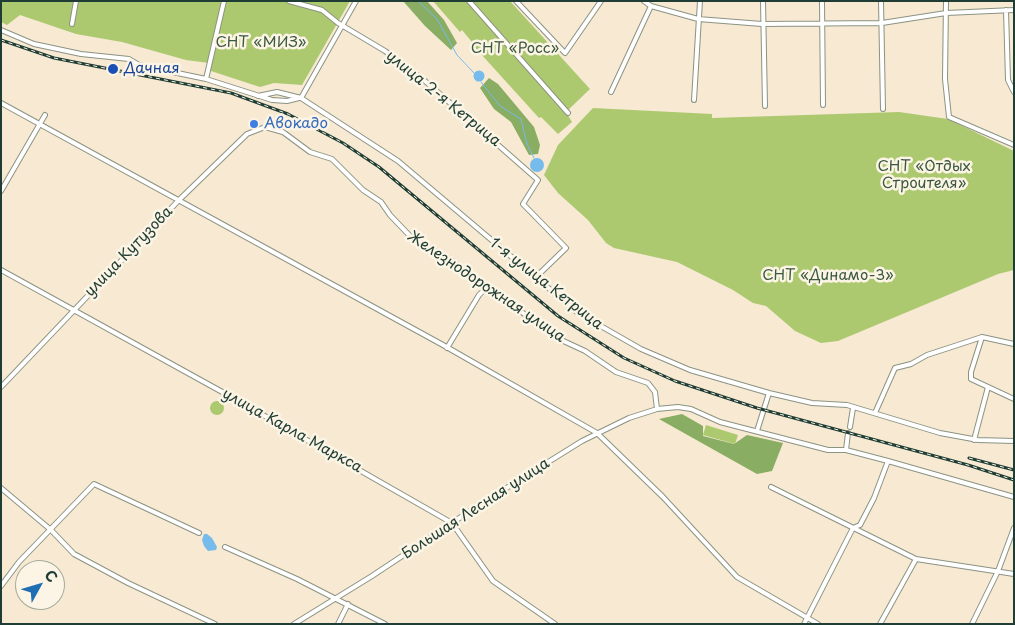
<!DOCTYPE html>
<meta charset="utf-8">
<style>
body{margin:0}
#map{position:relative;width:1015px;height:625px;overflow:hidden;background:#f7e9d2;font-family:"Playpen Sans",sans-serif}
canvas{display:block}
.frame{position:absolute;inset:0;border:2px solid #1f3d34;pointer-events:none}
.north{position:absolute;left:15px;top:560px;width:50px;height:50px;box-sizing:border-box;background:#fcf5e5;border:1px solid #a4ab9e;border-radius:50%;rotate:51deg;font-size:14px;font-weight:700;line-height:20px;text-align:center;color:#1f3d34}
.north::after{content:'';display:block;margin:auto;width:18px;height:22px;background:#1f6fb2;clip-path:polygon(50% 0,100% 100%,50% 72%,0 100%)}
</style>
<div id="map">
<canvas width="1015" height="625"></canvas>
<div class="frame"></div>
<div class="north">С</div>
</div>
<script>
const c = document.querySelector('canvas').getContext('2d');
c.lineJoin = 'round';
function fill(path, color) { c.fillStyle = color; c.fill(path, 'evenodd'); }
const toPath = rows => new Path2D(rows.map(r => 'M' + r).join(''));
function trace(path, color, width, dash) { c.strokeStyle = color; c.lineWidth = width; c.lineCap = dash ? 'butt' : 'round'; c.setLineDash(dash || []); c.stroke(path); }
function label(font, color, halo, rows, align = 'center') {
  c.font = font + ' "Playpen Sans",sans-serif'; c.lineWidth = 5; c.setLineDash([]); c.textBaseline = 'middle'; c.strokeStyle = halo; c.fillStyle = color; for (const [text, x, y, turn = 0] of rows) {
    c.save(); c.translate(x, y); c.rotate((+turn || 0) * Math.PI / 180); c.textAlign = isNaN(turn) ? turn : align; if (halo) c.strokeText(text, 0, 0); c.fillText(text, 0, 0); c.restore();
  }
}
fill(toPath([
 [1,1,350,1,302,85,274,83,260,87,211,71,209,63,186,60,122,42,76,34,20,15,7,25,1,22],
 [433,1,510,1,590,89,566,112,572,122,558,134,541,117,539,118,471,43,472,42,462,30,460,32],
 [593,108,712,114,712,118,899,112,948,119,1014,151,1014,270,998,274,838,341,821,343,795,331,766,306,753,303,733,290,677,262,614,248,606,243,588,220,558,193,544,175,558,145],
 '210 408a7 7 0 1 1 14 0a7 7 0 1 1-14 0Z',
 [706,425,738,435,735,444,703,435]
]), '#acc970');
fill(toPath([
 [403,1,427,1,444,20,457,43,451,50,425,26],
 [489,78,498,84,534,127,540,145,538,154,529,155,511,122,494,109,480,88],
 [682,414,703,426,703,436,734,444,747,435,783,443,772,471,757,474,659,419]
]), '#89ad62');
fill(toPath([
 '473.5 76a5.5 5.5 0 1 1 11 0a5.5 5.5 0 1 1-11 0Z',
 '530 165a7 7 0 1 1 14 0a7 7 0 1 1-14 0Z',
 [204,534,207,534,212,538,217,547,216,550,208,551,204,546,202,540]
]), '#75bbec');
trace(toPath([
 [418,1,437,19,457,55,474,73],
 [481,82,500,106,521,119,527,144,534,158]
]), '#75bbec', 1);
const street = toPath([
 [289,1,322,10,338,23,385,51,425,81,538,180,523,204,566,248,535,278],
 [469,1,568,113],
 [516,1,565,53,601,1],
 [644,1,651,6,698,19,762,24,882,23,946,13,1014,10],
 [763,1,765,106],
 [822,1,823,105],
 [881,1,883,109],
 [946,1,945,79,949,117,1014,145],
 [1006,10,1008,80,1014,92],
 [72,24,76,1],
 [1,30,34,44,81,54,129,59,139,65,206,79,272,100,287,101,299,98],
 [206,79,224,1],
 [611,92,651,6],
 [258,96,277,92,301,98,398,161,578,313,641,349,690,370,769,393,812,403,847,405,940,433,978,440,1014,441],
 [301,98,356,1],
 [694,100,700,1],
 [1,103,443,345,597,433,663,497,737,577,818,624],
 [1,191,45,115],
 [1,270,235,399,452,523,493,581,555,624],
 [982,337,971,372,971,379,1014,399],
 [447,348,479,295,487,287],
 [1,387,179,200,247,134,265,127,283,132,310,152,332,159,363,190,381,202,390,215,410,236,451,260,557,338,585,351,616,372,648,383,655,392,657,409],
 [875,413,895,368,911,364,927,355,982,337,1014,344],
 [850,427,853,408],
 [757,431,769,393],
 [974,440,988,387],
 [846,450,848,433],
 [771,487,916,559,1014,574],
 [1,488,51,530,74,554,128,583,215,624],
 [225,547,297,579,385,624],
 [1,586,19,562,94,484,199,533],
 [294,624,372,576,476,507,582,441,629,418,657,409,678,407,691,409,720,422,828,450,846,450,888,461,1014,497],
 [338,624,348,604],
 [804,624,853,528,860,525,874,498,888,461],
 [880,624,916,559],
 [972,624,998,571,1014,528]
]);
trace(street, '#8b9383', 6);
trace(street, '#fff', 4);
const rail = toPath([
 [1,40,54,58,231,93,288,114,343,143,379,167,558,316,624,358,675,381,757,408,968,465,1014,480],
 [969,458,1014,470]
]);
trace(rail, '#1f3d34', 3);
trace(rail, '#fcf5e5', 1, [4]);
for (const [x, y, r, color] of [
 [113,69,6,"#1a4fb4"],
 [254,124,5,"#3f7fe0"]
]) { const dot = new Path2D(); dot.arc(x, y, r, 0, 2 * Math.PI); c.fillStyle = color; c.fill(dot); trace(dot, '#fcf5e5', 2); }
label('15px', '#3b5940', '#fcf5e5', [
 ["СНТ «МИЗ»",261,43],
 ["СНТ «Росс»",515,49],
 ["СНТ «Отдых",924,167],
 ["Строителя»",924,184],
 ["СНТ «Динамо-3»",828,276]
]);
label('15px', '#164399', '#fcf5e5', [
 ["Дачная",124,69]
], 'left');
label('15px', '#1f3d34', '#fcf5e5', [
 ["улица 2-я Кетрица",443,99,39],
 ["улица Кутузова",129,252,-46],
 ["1-я улица Кетрица",546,284,38],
 ["Железнодорожная улица",486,287,34],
 ["улица Карла Маркса",292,431,29],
 ["Большая Лесная улица",476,509,-33]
]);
label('15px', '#366cbe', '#fcf5e5', [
 ["Авокадо",264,124]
], 'left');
</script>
